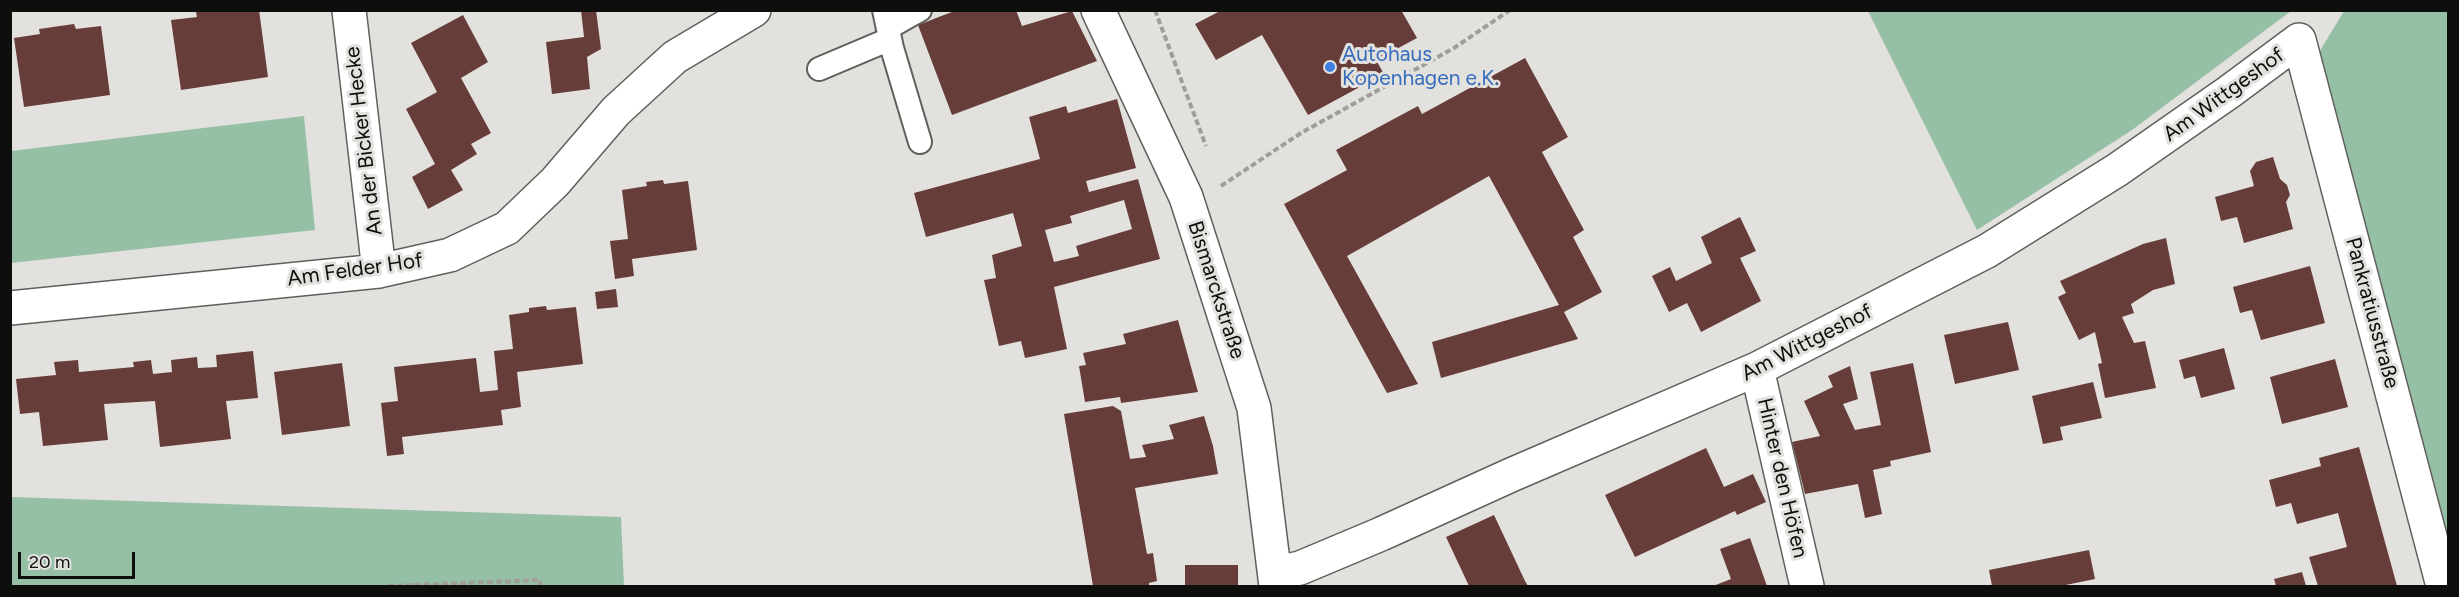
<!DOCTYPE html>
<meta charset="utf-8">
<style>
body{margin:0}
#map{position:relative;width:2459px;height:597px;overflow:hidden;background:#e3e1de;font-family:Figtree,sans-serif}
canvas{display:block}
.frame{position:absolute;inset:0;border:12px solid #0e0e0d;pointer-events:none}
.scale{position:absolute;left:18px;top:552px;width:117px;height:27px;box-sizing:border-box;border:3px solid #0e0e0d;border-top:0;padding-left:8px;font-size:18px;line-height:21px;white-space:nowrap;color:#0e0e0d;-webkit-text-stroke:4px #e3e1de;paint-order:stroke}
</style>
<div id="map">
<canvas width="2459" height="597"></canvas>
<div class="frame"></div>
<div class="scale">20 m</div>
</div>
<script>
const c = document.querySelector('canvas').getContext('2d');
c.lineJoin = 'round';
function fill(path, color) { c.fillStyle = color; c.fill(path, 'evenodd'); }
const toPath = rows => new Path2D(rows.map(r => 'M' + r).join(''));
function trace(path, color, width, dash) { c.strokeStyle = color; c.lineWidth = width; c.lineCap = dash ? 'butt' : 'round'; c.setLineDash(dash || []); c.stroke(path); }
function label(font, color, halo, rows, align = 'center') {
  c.font = font + ' Figtree,sans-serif'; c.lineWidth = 6; c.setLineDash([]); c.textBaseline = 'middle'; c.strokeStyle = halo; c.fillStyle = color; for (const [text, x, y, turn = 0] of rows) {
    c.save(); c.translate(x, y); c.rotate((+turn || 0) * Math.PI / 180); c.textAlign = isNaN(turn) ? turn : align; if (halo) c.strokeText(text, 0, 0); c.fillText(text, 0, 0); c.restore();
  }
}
fill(toPath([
 [1868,11,2291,11,2132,130,1977,230],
 [2344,11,2448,11,2448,539,2315,59],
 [304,116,315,230,11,263,11,151],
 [11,497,621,517,624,586,11,586]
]), '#95c0a6');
fill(toPath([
 [205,10,259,10,268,77,181,90,171,20,197,17,196,12],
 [581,10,596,10,601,49,587,57,590,89,552,94,546,42,584,37],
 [957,10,1016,10,1022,26,1072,11,1097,61,952,115,918,25],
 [1222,10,1401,10,1417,38,1376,60,1384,74,1308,115,1262,35,1216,60,1195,24],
 [463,15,488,62,461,78,491,133,471,144,477,154,451,170,463,190,428,209,412,177,435,164,406,109,437,92,411,43],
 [74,24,76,29,101,26,110,95,24,107,14,38,40,34,39,29],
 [1525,58,1568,137,1542,152,1584,230,1573,237,1602,292,1564,312,1578,339,1441,378,1432,342,1559,305,1489,176,1347,256,1418,384,1387,393,1284,204,1347,170,1336,150,1418,106,1422,114],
 [1117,99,1136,168,1086,181,1089,192,1138,179,1160,259,1054,287,1067,349,1025,358,1021,341,999,346,984,280,996,278,992,255,1022,246,1013,213,926,237,914,193,1040,159,1029,117,1066,106,1068,113],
 [1124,200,1132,229,1076,246,1079,256,1054,262,1045,230,1072,223,1070,216],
 [2273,157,2280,179,2287,185,2290,195,2286,202,2293,229,2244,243,2237,217,2221,221,2215,197,2254,186,2250,171,2256,162],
 [663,180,664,184,688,181,697,250,632,259,634,276,615,279,610,241,628,239,622,190,647,186,646,182],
 [1740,217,1756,251,1740,258,1761,301,1701,332,1687,303,1669,312,1652,276,1670,267,1676,281,1712,263,1701,237],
 [2166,238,2175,284,2153,290,2131,304,2134,313,2122,317,2134,343,2145,341,2156,388,2105,398,2098,364,2102,363,2095,332,2079,340,2058,297,2066,293,2060,281,2143,244],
 [2310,266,2325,323,2261,340,2252,310,2240,313,2233,287],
 [616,289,618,307,597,309,595,292],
 [546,306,547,310,576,307,583,364,517,372,521,407,501,410,503,425,402,437,404,454,387,456,381,403,398,401,394,367,476,358,480,392,498,390,494,351,513,349,509,315,529,312,529,308],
 [1178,320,1198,392,1121,403,1120,397,1085,402,1079,366,1086,365,1083,353,1126,344,1123,334],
 [2008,322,2019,370,1955,384,1944,335],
 [2224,348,2235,389,2201,398,2195,376,2184,379,2179,360],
 [253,351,258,398,226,401,231,439,160,447,155,401,104,404,108,440,43,446,39,412,20,414,16,379,56,375,54,362,78,360,79,372,134,367,133,362,151,360,153,374,172,372,171,360,197,357,198,368,217,367,216,355],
 [2335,359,2348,407,2282,424,2270,377],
 [342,363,350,426,282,435,274,372],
 [1913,363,1931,452,1890,461,1891,466,1873,470,1882,514,1865,518,1858,484,1805,494,1792,442,1820,436,1804,401,1833,387,1828,376,1850,366,1858,399,1843,404,1855,430,1881,425,1870,372],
 [2093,382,2102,418,2060,427,2063,440,2043,444,2032,396],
 [1113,406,1121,411,1130,459,1146,457,1142,445,1174,439,1169,425,1204,416,1213,446,1218,474,1135,488,1147,554,1153,553,1157,581,1149,583,1149,586,1093,586,1064,414],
 [2359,447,2397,586,2318,586,2309,557,2347,547,2338,513,2297,524,2291,503,2276,507,2269,480,2321,466,2319,458],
 [1706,448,1724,487,1753,474,1766,502,1737,515,1735,511,1635,557,1605,495],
 [1494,515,1525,581,1528,586,1469,586,1446,537],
 [1750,538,1767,586,1713,586,1731,579,1720,549],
 [2089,550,2095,579,2061,586,1992,586,1989,570],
 [1185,565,1238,565,1238,586,1185,586],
 [2302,572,2306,586,2276,586,2274,579]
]), '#673d39');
const service = toPath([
 [884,10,892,48,920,142],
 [888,28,920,10],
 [819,69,890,39]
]);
const minor = toPath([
 [349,10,379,271],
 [10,308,379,271,450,255,507,228,555,182,616,111,675,57,754,10],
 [1757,369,1807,586],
 [1276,573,1300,568,1381,534,1511,475,1757,369,1987,251,2117,170,2229,92,2299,40,2443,586]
]);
const tertiary = toPath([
 [1098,10,1186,197,1254,408,1276,586]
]);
trace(service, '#615f5c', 26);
trace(minor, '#615f5c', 36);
trace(tertiary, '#615f5c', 36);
trace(toPath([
 [1155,10,1206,146],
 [1221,186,1301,133,1454,48,1510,10],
 [388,586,540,580,541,586]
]), '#9f9e9b', 4, [6, 3]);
trace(service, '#fff', 22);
trace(minor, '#fff', 33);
trace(tertiary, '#fff', 33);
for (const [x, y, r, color] of [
 [1330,67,6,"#3f7fe0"]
]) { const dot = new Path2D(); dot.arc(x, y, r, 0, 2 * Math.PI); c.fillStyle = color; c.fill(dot); trace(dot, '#e3e1de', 2); }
label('21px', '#366cbe', '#e3e1de', [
 ["Autohaus",1342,55],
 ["Kopenhagen e.K.",1342,79]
], 'left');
label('21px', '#0e0e0d', '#e3e1de', [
 ["Am Wittgeshof",2224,95,-36],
 ["An der Bicker Hecke",364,141,-97],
 ["Am Felder Hof",355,270,-8],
 ["Bismarckstraße",1216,290,72],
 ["Pankratiusstraße",2372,313,75],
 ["Am Wittgeshof",1807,343,-27],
 ["Hinter den Höfen",1782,478,77]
]);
</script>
